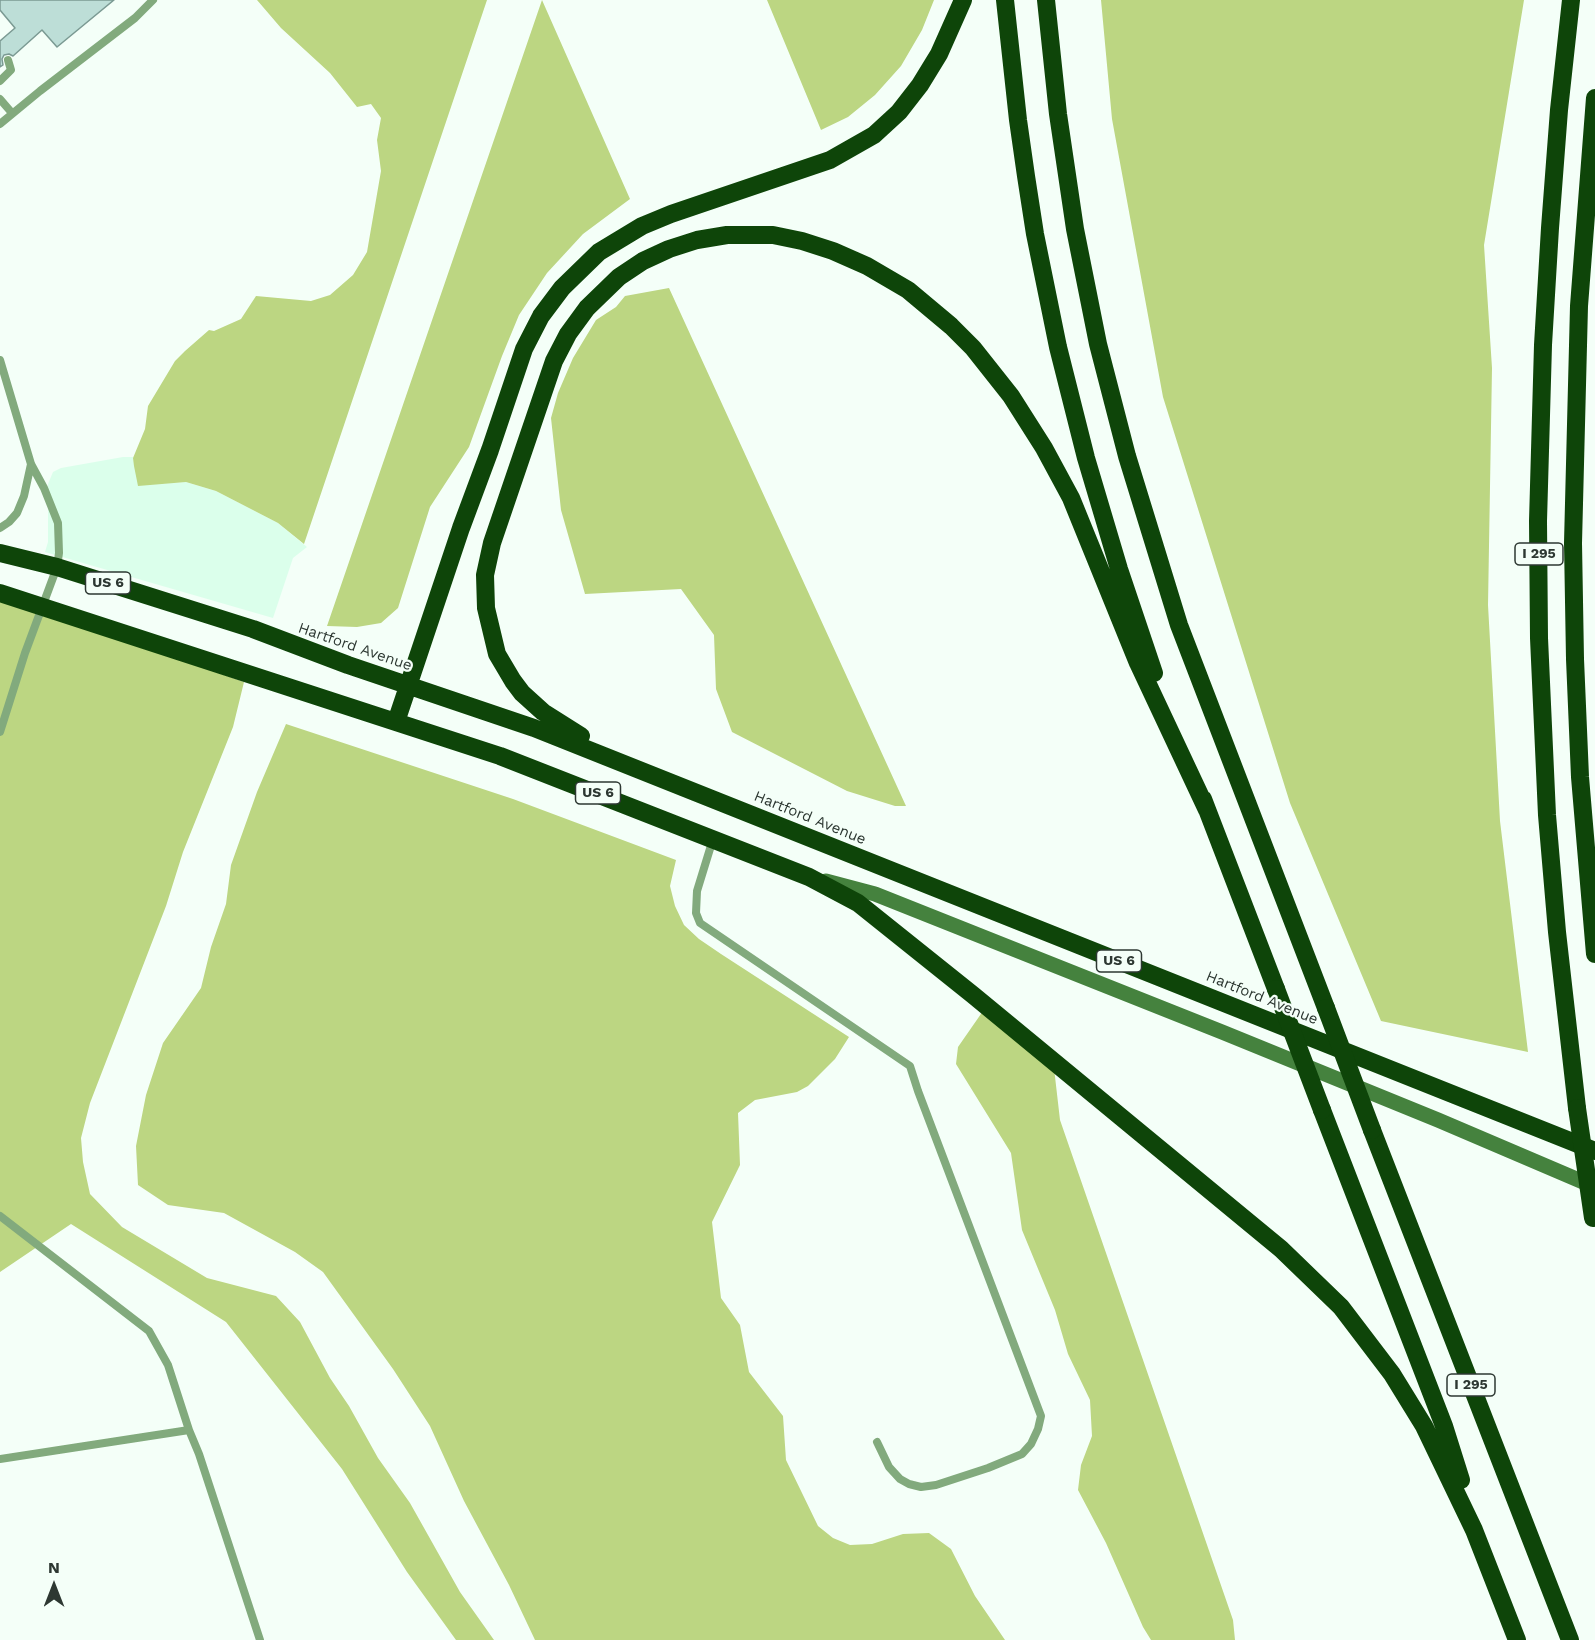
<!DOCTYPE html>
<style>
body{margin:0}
#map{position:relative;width:1595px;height:1640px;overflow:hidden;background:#f4fff8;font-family:"Work Sans",sans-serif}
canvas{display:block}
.north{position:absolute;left:24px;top:1556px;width:60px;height:60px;-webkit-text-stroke:4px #f4fff8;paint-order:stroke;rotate:0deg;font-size:16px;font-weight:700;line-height:24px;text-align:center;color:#2d3832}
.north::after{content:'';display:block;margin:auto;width:21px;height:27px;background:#2d3832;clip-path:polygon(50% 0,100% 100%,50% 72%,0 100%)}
</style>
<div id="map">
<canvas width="1595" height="1640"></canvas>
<div class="north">N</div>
</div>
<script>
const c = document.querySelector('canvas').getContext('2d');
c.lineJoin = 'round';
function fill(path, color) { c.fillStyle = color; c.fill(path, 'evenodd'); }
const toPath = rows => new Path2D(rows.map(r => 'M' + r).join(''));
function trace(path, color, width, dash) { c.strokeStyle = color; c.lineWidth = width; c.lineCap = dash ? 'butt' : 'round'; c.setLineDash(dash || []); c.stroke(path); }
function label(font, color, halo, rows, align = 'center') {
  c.font = font + ' "Work Sans",sans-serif'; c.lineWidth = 4.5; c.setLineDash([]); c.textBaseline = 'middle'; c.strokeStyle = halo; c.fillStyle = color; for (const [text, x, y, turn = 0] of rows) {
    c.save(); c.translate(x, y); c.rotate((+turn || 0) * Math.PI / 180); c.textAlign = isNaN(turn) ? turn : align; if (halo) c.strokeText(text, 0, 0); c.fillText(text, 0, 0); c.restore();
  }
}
fill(toPath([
 [123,457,133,457,139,485,186,482,216,491,278,523,307,547,293,558,273,618,45,552,48,542,48,484,53,472,61,468]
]), '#dbffeb');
fill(toPath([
 [257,0,487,0,304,544,278,523,216,491,186,482,138,486,134,466,133,458,145,429,148,406,175,361,185,351,209,330,214,331,241,319,256,296,311,301,330,295,353,275,367,252,381,171,377,140,381,118,371,104,357,107,330,73,281,28],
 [542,0,630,199,583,234,547,273,519,315,502,356,469,447,430,507,398,608,381,623,357,627,327,626],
 [767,0,934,0,922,30,901,66,875,95,848,117,821,130],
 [1101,0,1524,0,1484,245,1492,368,1488,605,1500,821,1528,1052,1381,1021,1290,803,1163,397,1112,119],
 [669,288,906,806,895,806,847,791,732,732,716,689,714,635,681,589,585,594,561,510,551,418,558,393,573,358,596,320,616,307,625,296],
 [0,596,244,682,233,727,183,852,166,906,90,1103,81,1138,83,1162,90,1194,122,1227,207,1278,276,1296,300,1322,330,1378,349,1406,378,1458,410,1503,460,1592,494,1640,456,1640,407,1572,342,1469,226,1322,71,1224,0,1272],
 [286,724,513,799,676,860,670,886,675,906,684,925,699,939,721,954,849,1037,835,1059,808,1086,797,1092,755,1100,738,1113,740,1165,712,1222,721,1298,740,1325,749,1372,783,1416,786,1460,818,1526,833,1538,850,1545,872,1544,903,1534,929,1533,951,1549,975,1596,1005,1640,535,1640,509,1585,464,1501,430,1426,393,1369,323,1272,295,1252,224,1213,168,1205,138,1185,136,1146,146,1095,163,1043,201,988,211,947,226,904,231,865,257,792],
 [983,1011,1054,1068,1060,1120,1233,1620,1235,1640,1151,1640,1143,1627,1106,1543,1078,1490,1081,1465,1092,1436,1090,1400,1068,1354,1055,1310,1022,1230,1011,1153,956,1064,958,1047]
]), '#bcd682');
const building = toPath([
 [0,0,114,0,57,47,42,30,13,56,9,54,4,55,2,59,3,65,0,67,0,41,15,28,0,10,0,0]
]);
fill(building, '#bdded7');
trace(building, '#7b9a93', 1.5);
trace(toPath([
 [0,81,11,70,8,60],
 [0,99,12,113],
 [0,124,40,91,135,18,153,0],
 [0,360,31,464,44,488,58,523,59,553,57,567,25,653,0,732],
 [0,528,9,522,17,513,24,496,31,464],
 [713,839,697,891,696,913,700,923,910,1066,918,1091,1041,1416,1038,1429,1031,1444,1022,1454,988,1468,936,1485,921,1487,909,1484,900,1479,889,1467,877,1442],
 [0,1216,149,1331,168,1365,189,1430],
 [0,1459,189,1430,199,1454,260,1640]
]), '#82aa7d', 8);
trace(toPath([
 [826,881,875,894,1222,1032,1438,1120,1595,1187]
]), '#45823e', 15);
trace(toPath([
 [1005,0,1018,120,1026,176,1035,234,1058,347,1086,458,1119,569,1154,673],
 [1046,0,1058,114,1075,229,1098,344,1127,456,1179,625,1326,1008],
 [1571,0,1559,110,1550,228,1543,345,1538,521,1539,638,1547,815,1557,932,1577,1108],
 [1595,98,1579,306,1573,543,1575,659,1580,777,1595,954],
 [0,553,57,567,253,629,348,665,534,728,1595,1151],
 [0,593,500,756,809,877,858,903,973,995,1281,1249,1341,1307,1392,1374,1424,1426,1474,1530,1517,1640],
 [396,722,461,528,490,450,524,349,541,316,562,288,599,252,642,226,671,214,830,160,874,135,899,112,920,85,939,54,963,0],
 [581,736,543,712,522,693,513,681,497,654,486,608,485,575,492,543,554,361,568,334,587,308,619,277,643,261,669,249,697,240,727,235,773,235,802,241,833,251,867,266,908,290,951,326,973,348,1011,396,1044,448,1071,498,1138,663,1207,810],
 [1203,799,1276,989],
 [1322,1110,1444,1426,1461,1480],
 [1372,1130,1570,1640]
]), '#0e4509', 18);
trace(toPath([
 [1276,989,1322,1110],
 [1326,1008,1372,1130],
 [1577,1108,1593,1218]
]), '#0e4509', 18);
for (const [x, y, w] of [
 [1539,554,48],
 [108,583,45],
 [598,793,45],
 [1119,961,45],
 [1471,1385,48]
]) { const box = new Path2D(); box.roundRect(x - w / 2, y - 11, w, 22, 4.5); c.fillStyle = '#f4fff8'; c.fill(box); trace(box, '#2d3832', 1.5); }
label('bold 14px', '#2d3832', null, [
 ["I 295",1539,554],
 ["US 6",108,583],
 ["US 6",598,793],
 ["US 6",1119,961],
 ["I 295",1471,1385]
]);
label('15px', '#2d3832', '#f4fff8', [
 ["Hartford Avenue",355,647,19],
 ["Hartford Avenue",810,818,22],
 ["Hartford Avenue",1262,998,22]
]);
</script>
